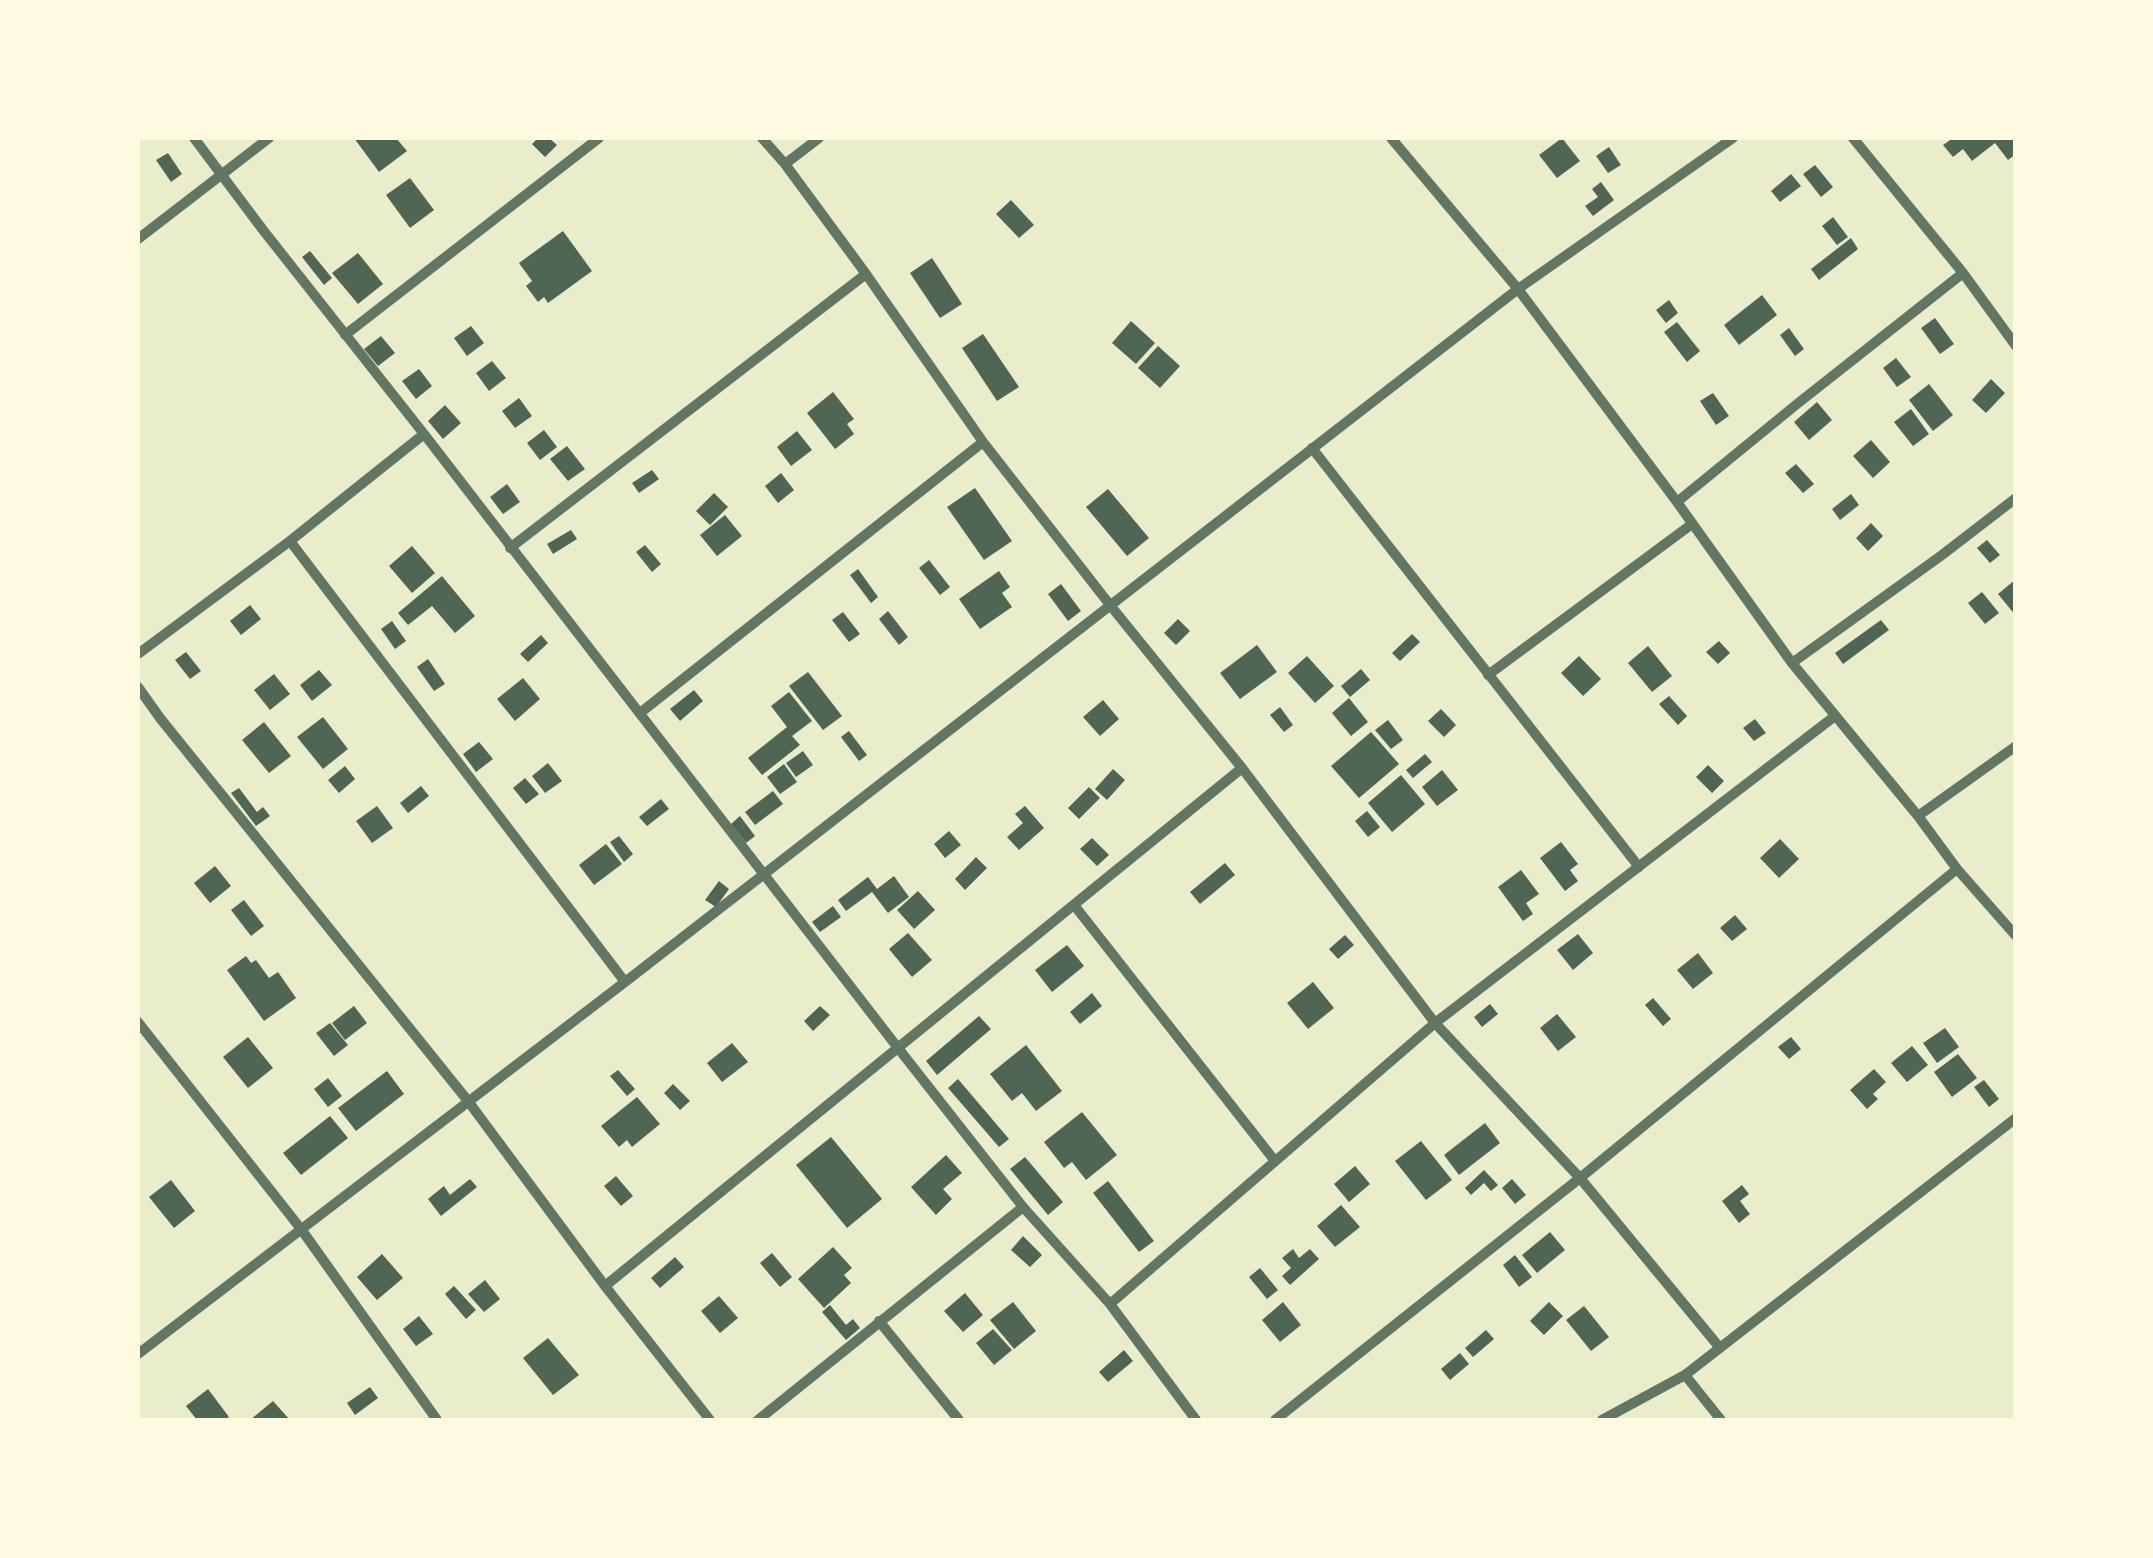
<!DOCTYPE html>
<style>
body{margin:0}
#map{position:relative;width:2153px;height:1558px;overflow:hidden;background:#e9edc9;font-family:"PT Sans Narrow",sans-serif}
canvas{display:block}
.frame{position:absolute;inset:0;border:140px solid #fefae0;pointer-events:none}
</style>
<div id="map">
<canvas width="2153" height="1558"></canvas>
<div class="frame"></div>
</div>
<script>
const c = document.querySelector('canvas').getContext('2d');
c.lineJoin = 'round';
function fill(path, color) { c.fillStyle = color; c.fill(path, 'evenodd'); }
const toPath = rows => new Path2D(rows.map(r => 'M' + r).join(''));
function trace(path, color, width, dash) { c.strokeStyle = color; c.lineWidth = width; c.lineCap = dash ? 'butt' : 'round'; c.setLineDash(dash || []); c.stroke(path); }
fill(toPath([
 [354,138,396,138,407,151,379,172],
 [538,138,549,138,557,145,545,157,532,144],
 [1562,138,1580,161,1557,178,1539,155],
 [1953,138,2016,138,2016,154,2008,160,1995,143,1972,161,1963,149,1953,157,1943,145],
 [1609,147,1621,165,1608,173,1596,156],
 [168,153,182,174,171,182,156,160],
 [1815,165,1833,187,1821,197,1803,174],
 [1791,174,1801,186,1780,202,1771,191],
 [410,178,434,210,410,228,386,195],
 [1601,182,1614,200,1593,216,1585,206,1598,197,1592,189],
 [1011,200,1034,225,1019,238,996,214],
 [1833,217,1848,237,1837,245,1822,226],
 [563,231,592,271,548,303,544,297,538,302,526,286,532,281,519,263],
 [1851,238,1858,249,1819,280,1811,269],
 [310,251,332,278,324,285,302,257],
 [358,253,383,284,358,304,332,273],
 [932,258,962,304,940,318,910,273],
 [1762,295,1777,315,1739,345,1724,325],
 [1669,300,1678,313,1666,323,1656,310],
 [1935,318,1954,344,1940,354,1921,328],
 [1131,321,1155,343,1136,364,1112,343],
 [1677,322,1700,351,1687,362,1664,332],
 [471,326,484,343,467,356,454,338],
 [1789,328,1804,349,1795,356,1780,335],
 [983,334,1019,387,997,401,962,348],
 [381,336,395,353,378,366,364,349],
 [1158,346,1180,366,1160,388,1138,368],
 [1896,358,1911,377,1897,387,1883,368],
 [492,361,506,378,489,391,476,373],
 [419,369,432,386,416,399,402,381],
 [1991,379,2005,393,1986,413,1972,400],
 [1929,384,1953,415,1933,431,1909,400],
 [833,392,854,419,847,424,854,434,835,449,807,413],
 [1713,393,1729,416,1716,425,1700,401],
 [519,398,532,416,515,428,502,411],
 [1817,402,1832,420,1809,440,1794,422],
 [445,405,461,423,443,439,428,421],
 [1911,409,1929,434,1913,446,1894,422],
 [544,430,557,447,540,460,527,443],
 [797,431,812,450,791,466,777,447],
 [1871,440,1890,462,1873,478,1853,456],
 [567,446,585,469,568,481,550,459],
 [1796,464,1814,484,1803,493,1785,473],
 [652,470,659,479,639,493,632,483],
 [781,473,794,490,778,503,765,486],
 [507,484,520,502,503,514,490,497],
 [975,488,1012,541,984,560,947,507],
 [1108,489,1149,538,1127,556,1086,507],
 [714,493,728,507,710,525,696,511],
 [1851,494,1859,505,1840,520,1832,509],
 [725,515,742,536,717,556,700,535],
 [1871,523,1883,536,1868,551,1856,538],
 [571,530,577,539,553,554,547,544],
 [1987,540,2000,555,1990,563,1977,548],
 [645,545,661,564,652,572,636,552],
 [412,546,435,573,412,593,389,566],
 [929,560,950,587,940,595,919,568],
 [858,569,878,597,871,603,850,575],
 [999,571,1010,587,1002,593,1012,607,980,629,959,599],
 [442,576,475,616,455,633,432,606,408,625,398,613],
 [2016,579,2016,616,1998,594],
 [1061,584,1081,611,1068,621,1048,594],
 [1982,592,1999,613,1985,624,1968,603],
 [250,605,261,619,241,635,230,621],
 [888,611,908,637,899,645,879,619],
 [843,612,860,634,849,642,832,620],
 [1178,619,1190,631,1176,645,1164,633],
 [1881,620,1889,630,1843,664,1835,653],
 [392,621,406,641,395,649,381,629],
 [1412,634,1420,642,1400,661,1392,653],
 [541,635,548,643,528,662,520,654],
 [1719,641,1730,653,1718,664,1706,652],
 [1257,645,1277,672,1240,699,1220,673],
 [1648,646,1672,676,1652,692,1628,663],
 [186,652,201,671,190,679,175,660],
 [1307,656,1334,686,1315,703,1288,673],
 [1579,656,1601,679,1583,696,1561,673],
 [428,659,445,684,434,691,417,667],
 [1361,669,1370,680,1350,697,1341,686],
 [319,670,332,685,312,701,300,685],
 [808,672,842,716,823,730,789,686],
 [274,674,290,694,270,710,254,690],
 [523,678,540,699,515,721,497,699],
 [694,690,703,701,680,721,670,709],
 [789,692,812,721,792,736,800,745,762,775,748,758,787,727,771,706],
 [1669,696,1687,716,1678,725,1659,704],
 [1349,698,1368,722,1351,736,1332,713],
 [1103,700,1119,719,1100,736,1083,717],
 [1280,707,1293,725,1284,732,1270,715],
 [1441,709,1456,725,1444,737,1428,721],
 [323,717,348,749,323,769,297,737],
 [1755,719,1766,733,1754,741,1743,728],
 [1388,720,1403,740,1391,749,1375,730],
 [264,722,291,756,269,773,242,740],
 [849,731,867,755,859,761,841,737],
 [1371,732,1399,764,1359,798,1331,766],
 [479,742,493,759,476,772,463,754],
 [803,751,813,765,796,777,786,763],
 [1425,754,1432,762,1413,778,1406,770],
 [548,763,562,781,545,793,532,776],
 [784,764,797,782,780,794,767,777],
 [1708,765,1724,781,1712,793,1696,777],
 [345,766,355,779,339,793,328,780],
 [1113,769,1125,780,1107,800,1095,789],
 [1442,770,1458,790,1437,806,1422,787],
 [1401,775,1425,804,1392,832,1368,803],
 [525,778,539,794,526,804,513,788],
 [421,786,429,796,408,813,400,803],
 [1089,787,1100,798,1079,819,1068,808],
 [239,788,257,812,263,807,270,816,256,826,231,793],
 [773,791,783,804,755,825,745,812],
 [661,799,669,809,647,826,639,817],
 [377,806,393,828,372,843,356,821],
 [1025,806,1044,828,1019,850,1007,837,1023,823,1015,814],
 [1367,811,1380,827,1368,837,1355,821],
 [740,816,755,836,746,843,731,824],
 [949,831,961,845,945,858,934,844],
 [619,836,633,854,624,862,610,842],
 [1092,838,1109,855,1097,866,1080,849],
 [1780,839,1799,859,1779,878,1760,858],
 [1561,842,1578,864,1570,870,1578,881,1565,891,1540,858],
 [606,844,622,864,594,885,579,865],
 [976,857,987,868,965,890,955,879],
 [1225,863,1235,875,1200,904,1190,892],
 [215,866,231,886,210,903,194,883],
 [1521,870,1539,894,1526,903,1533,914,1523,921,1498,887],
 [894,876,909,897,888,913,872,892,846,911,838,900,868,877,877,889],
 [719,881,729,889,716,907,705,900],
 [918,891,935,910,914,929,897,910],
 [244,900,264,926,251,936,231,910],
 [833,906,841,917,820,932,812,922],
 [1735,915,1747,929,1732,941,1720,928],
 [908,933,932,960,912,977,889,949],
 [1578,934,1593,953,1573,970,1557,950],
 [1345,935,1354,945,1338,959,1329,949],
 [1067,945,1084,966,1052,992,1035,970],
 [1698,953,1713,973,1693,989,1677,970],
 [246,956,251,963,256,960,269,978,278,972,296,998,264,1021,227,970],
 [1313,982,1334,1008,1308,1029,1287,1003],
 [1092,993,1102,1006,1080,1024,1070,1012],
 [1653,998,1671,1019,1663,1026,1645,1005],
 [1490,1004,1498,1014,1482,1027,1474,1017],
 [354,1006,367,1023,345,1040,332,1023],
 [820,1006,830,1015,813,1031,804,1021],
 [1557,1014,1576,1037,1558,1051,1540,1028],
 [979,1016,991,1029,937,1075,926,1061],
 [330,1023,348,1045,334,1056,316,1033],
 [1945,1028,1959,1047,1937,1063,1923,1043],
 [248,1037,273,1068,248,1088,223,1057],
 [1791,1037,1801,1049,1789,1059,1778,1047],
 [732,1043,748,1062,722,1082,707,1063],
 [1026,1045,1062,1091,1036,1111,1022,1093,1012,1101,990,1074],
 [1912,1046,1928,1065,1907,1082,1891,1063],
 [1958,1054,1977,1078,1952,1097,1934,1072],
 [1874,1069,1886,1082,1873,1094,1878,1099,1867,1109,1850,1090],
 [618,1070,635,1089,627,1096,610,1076],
 [387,1071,404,1094,356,1131,338,1108],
 [328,1078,342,1096,328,1107,314,1089],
 [958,1079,1009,1139,999,1147,948,1088],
 [1984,1080,1999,1099,1989,1107,1974,1087],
 [673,1084,690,1101,680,1110,664,1093],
 [637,1097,660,1124,632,1147,627,1140,619,1147,601,1126],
 [1082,1112,1117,1155,1086,1180,1072,1162,1064,1168,1044,1142],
 [330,1116,348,1138,301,1175,283,1153],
 [1485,1123,1500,1143,1459,1175,1444,1155],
 [831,1137,882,1199,847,1228,796,1165],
 [1421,1141,1452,1180,1426,1200,1395,1161],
 [946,1155,962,1173,943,1189,952,1199,936,1215,911,1187],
 [1025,1157,1063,1202,1048,1215,1010,1169],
 [1355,1166,1370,1184,1349,1202,1334,1184],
 [1484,1170,1498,1185,1491,1191,1484,1183,1471,1195,1465,1188],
 [616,1176,633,1196,621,1206,604,1186],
 [470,1179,477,1187,441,1216,428,1199,444,1186,450,1195],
 [1512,1179,1526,1195,1515,1204,1502,1188],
 [171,1180,195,1211,174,1228,149,1197],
 [1108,1181,1154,1241,1139,1252,1093,1193],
 [1742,1185,1749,1194,1740,1201,1750,1214,1739,1223,1722,1201],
 [1341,1205,1360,1227,1335,1247,1317,1226],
 [1550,1232,1565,1250,1537,1273,1522,1255],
 [1023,1236,1042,1255,1030,1267,1011,1250],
 [833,1247,852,1268,844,1275,851,1283,824,1308,798,1279],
 [1293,1249,1299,1258,1310,1249,1319,1259,1290,1285,1282,1276,1291,1268,1282,1258],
 [772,1253,792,1277,780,1287,760,1263],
 [382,1254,403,1278,377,1300,357,1277],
 [1515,1255,1532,1277,1519,1287,1503,1265],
 [675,1257,684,1267,660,1288,651,1278],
 [1260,1268,1278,1290,1267,1299,1249,1277],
 [485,1280,500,1299,484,1312,468,1294],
 [454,1286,476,1310,466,1319,445,1294],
 [965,1293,983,1315,963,1332,944,1311],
 [719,1296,738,1318,720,1333,701,1311],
 [1013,1302,1036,1331,1014,1349,990,1320],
 [1283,1302,1301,1325,1280,1342,1262,1320],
 [1549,1302,1563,1316,1544,1335,1530,1321],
 [830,1305,846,1325,853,1319,860,1328,846,1340,822,1312],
 [1584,1306,1609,1337,1591,1351,1566,1320],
 [419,1316,433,1334,416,1346,403,1329],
 [993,1329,1012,1350,994,1365,976,1343],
 [1486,1330,1494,1339,1473,1357,1465,1348],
 [548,1338,579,1375,553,1395,523,1358],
 [1124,1350,1133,1361,1108,1382,1099,1372],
 [1460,1353,1469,1364,1450,1380,1441,1369],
 [370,1387,378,1398,355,1415,347,1403],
 [208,1389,229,1417,224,1420,197,1420,186,1406],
 [273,1401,290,1420,250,1420]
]), '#4f6655');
trace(toPath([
 [194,138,263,230,424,434,898,1048,1023,1207,1110,1304,1196,1420],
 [762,138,785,164,866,274,983,442,1110,605,1242,768,1435,1023,1580,1178,1720,1348],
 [1391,138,1518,289,1677,502,1792,663,1918,816,1957,869,2016,936],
 [1853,138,1963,273,2016,346],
 [785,164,819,138],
 [138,239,269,138],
 [345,335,599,138],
 [424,434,290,541,625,982],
 [1312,448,1639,867],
 [1677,502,1797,404,1963,273],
 [510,548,866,274],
 [138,654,290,541],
 [1792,663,1942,555,2016,498],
 [1488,675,1692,524],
 [138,687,160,718,468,1101,605,1286,710,1420],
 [640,713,983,442],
 [1918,816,2016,746],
 [1074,905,1275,1161],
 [138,1022,301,1229,437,1420],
 [605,1286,1242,768],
 [1110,1304,1435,1023,1835,716],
 [879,1321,959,1420],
 [138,1354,625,982,1518,289,1733,138],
 [1685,1375,1721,1420],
 [758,1420,1023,1207],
 [1275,1420,1580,1178,1957,869],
 [1602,1420,1685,1375,2016,1118]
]), '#617663', 10);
</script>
